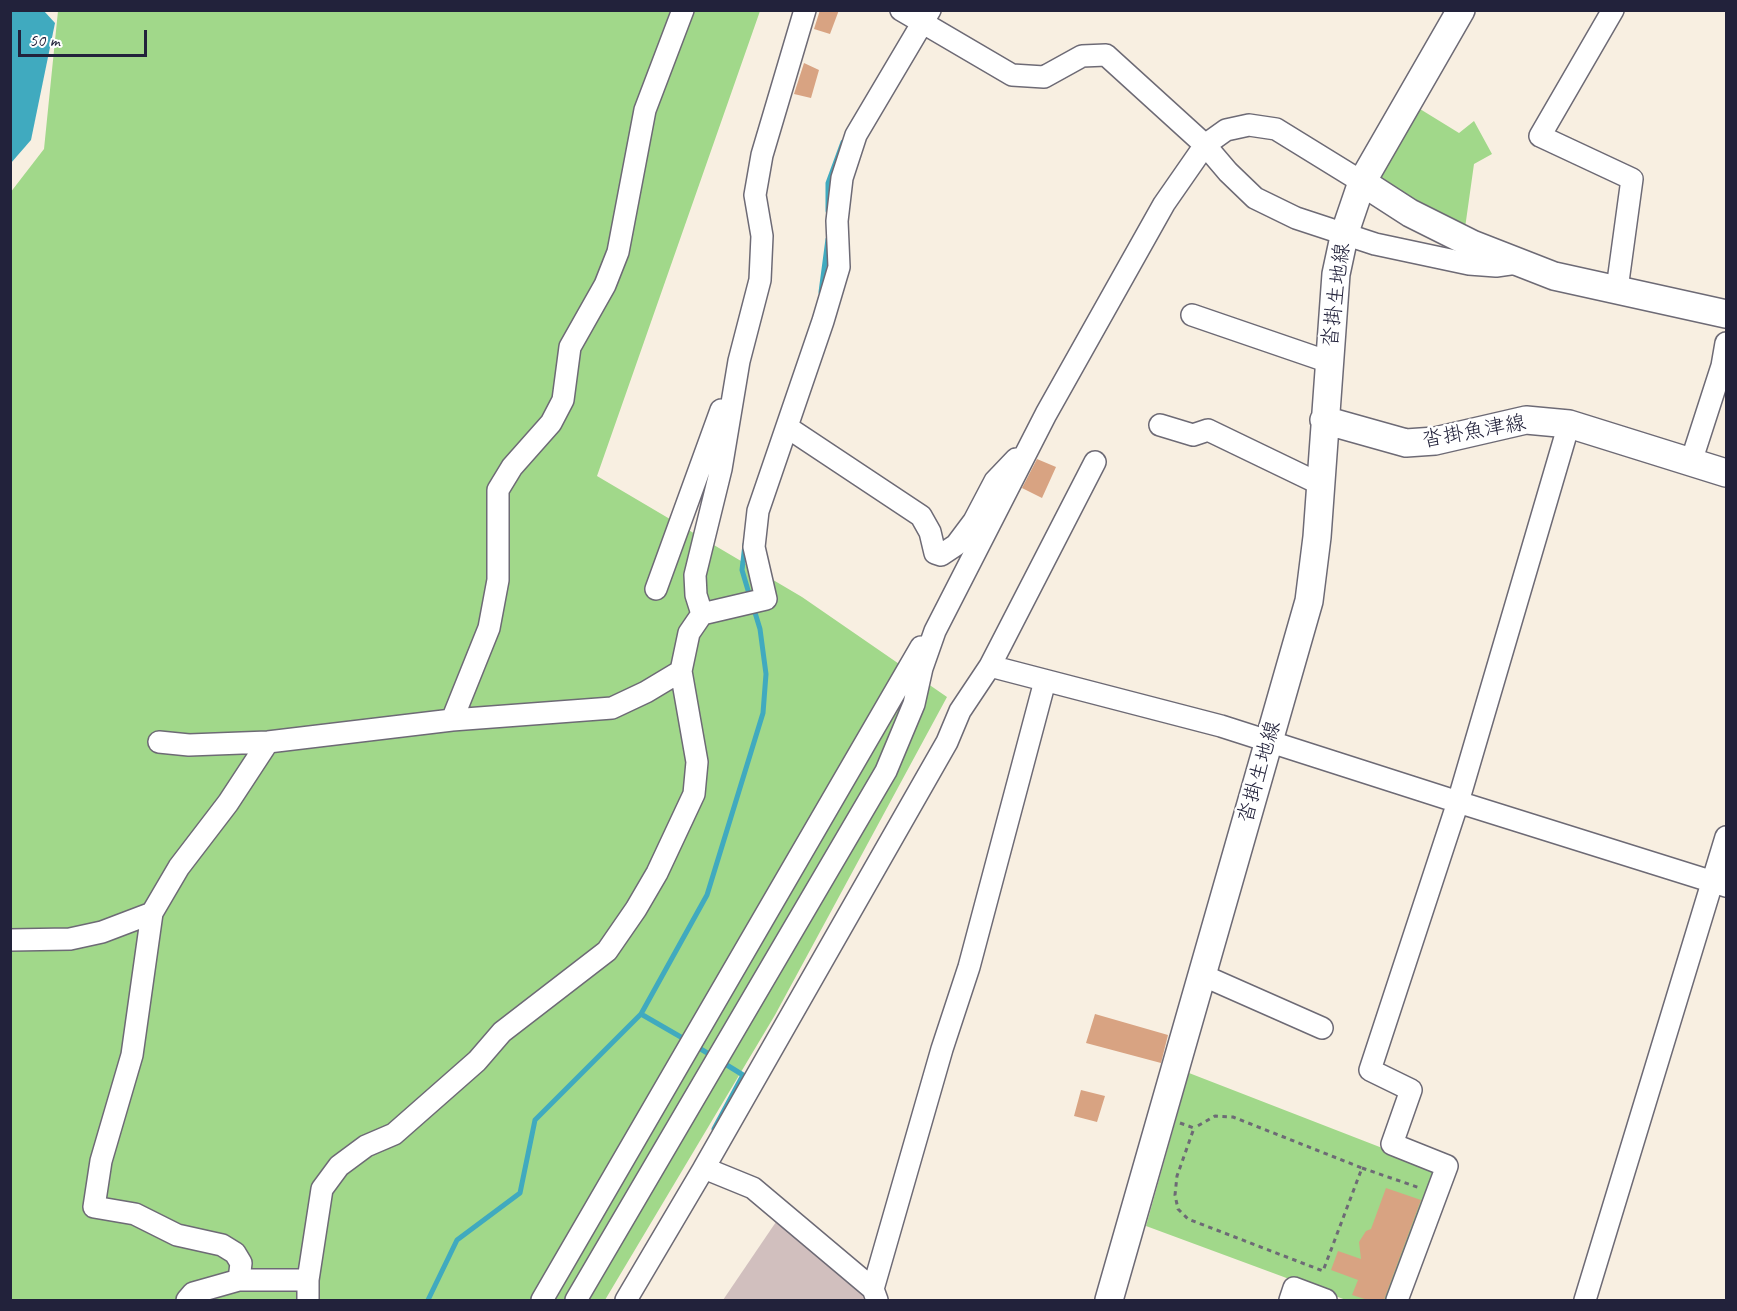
<!DOCTYPE html>
<meta charset="utf-8">
<style>
body{margin:0}
#map{position:relative;width:1737px;height:1311px;overflow:hidden;background:#f8efe1;font-family:Caveat,sans-serif}
canvas{display:block}
.frame{position:absolute;inset:0;border:12px solid #22223b;pointer-events:none}
.scale{position:absolute;left:18px;top:30px;width:129px;height:27px;box-sizing:border-box;border:3px solid #22223b;border-top:0;padding-left:8px;font-size:18px;line-height:21px;white-space:nowrap;color:#22223b;-webkit-text-stroke:4px #fff;paint-order:stroke}
</style>
<div id="map">
<canvas width="1737" height="1311"></canvas>
<div class="frame"></div>
<div class="scale">50 m</div>
</div>
<script>
const c = document.querySelector('canvas').getContext('2d');
c.lineJoin = 'round';
function fill(path, color) { c.fillStyle = color; c.fill(path, 'evenodd'); }
const toPath = rows => new Path2D(rows.map(r => 'M' + r).join(''));
function trace(path, color, width, dash) { c.strokeStyle = color; c.lineWidth = width; c.lineCap = dash ? 'butt' : 'round'; c.setLineDash(dash || []); c.stroke(path); }
function label(font, color, halo, rows, align = 'center') {
  c.font = font + ' Caveat,"Klee One",sans-serif'; c.lineWidth = 5; c.setLineDash([]); c.textBaseline = 'middle'; c.strokeStyle = halo; c.fillStyle = color; for (const [text, x, y, turn = 0] of rows) {
    c.save(); c.translate(x, y); c.rotate((+turn || 0) * Math.PI / 180); c.textAlign = isNaN(turn) ? turn : align; if (halo) c.strokeText(text, 0, 0); c.fillText(text, 0, 0); c.restore();
  }
}
fill(toPath([
 [778,1219,862,1290,864,1300,723,1300]
]), '#d1bfbe');
fill(toPath([
 [58,11,760,11,597,476,802,597,947,697,775,1015,605,1300,11,1300,10,193,44,149],
 [1420,109,1459,133,1474,121,1492,154,1474,164,1465,228,1381,183,1382,175],
 [1189,1073,1439,1170,1392,1300,1346,1300,1146,1226]
]), '#a1d88a');
fill(toPath([
 [11,10,44,11,55,23,31,140,11,163]
]), '#40aabf');
trace(toPath([
 [828,211,828,183,843,142],
 [821,292,828,239],
 [745,544,742,570,750,597],
 [641,1014,686,1040],
 [694,1045,714,1057],
 [714,1129,743,1075,722,1062],
 [428,1300,457,1240,520,1193,535,1120,641,1014,707,895,763,713,766,674,760,629,753,606]
]), '#40aabf', 5);
fill(toPath([
 [820,10,839,10,830,34,814,29],
 [804,63,819,70,811,98,794,94],
 [1037,459,1056,467,1042,498,1022,488],
 [1095,1014,1168,1035,1161,1063,1086,1043],
 [1081,1090,1105,1096,1097,1122,1074,1116],
 [1386,1188,1421,1200,1384,1300,1368,1300,1352,1295,1358,1280,1331,1270,1338,1251,1361,1259,1359,1242,1366,1231,1371,1229]
]), '#d8a382');
const minor = toPath([
 [901,10,1012,75,1044,77,1082,56,1106,55,1205,145,1228,172,1255,198,1296,218,1375,244,1469,264,1496,266,1517,263],
 [1613,10,1540,136,1632,179,1617,289],
 [1192,315,1329,362],
 [1160,425,1193,435,1208,430,1320,484],
 [787,427,921,516,930,532,935,553,941,555,956,545,974,521,995,481,1016,459],
 [1691,462,1722,366,1726,343],
 [656,589,721,410],
 [702,614,696,595,695,575,721,469,739,361,760,280,762,236,755,195,762,155,805,10],
 [990,666,1221,726,1458,802,1569,424],
 [681,671,646,692,612,708,452,720,489,628,498,580,498,490,512,467,551,423,563,400,570,347,605,285,618,252,645,110,683,10],
 [159,742,189,745,268,742,452,720],
 [152,913,132,1055,101,1161,94,1207,135,1214,177,1235,222,1245,235,1253,241,1263,239,1280,308,1280],
 [10,940,70,939,102,932,152,913,179,867,228,803,268,742],
 [1202,975,1322,1028],
 [873,1289,753,1188,704,1168,947,742,960,711,990,666,1095,462],
 [187,1300,193,1293,239,1280],
 [308,1300,308,1280,322,1189,339,1166,366,1146,394,1134,477,1061,502,1032,607,951,636,909,657,873,694,794,697,762,681,671,689,633,702,614,766,599,754,547,758,511,823,321,839,267,837,221,842,178,856,135,930,10],
 [542,1300,921,647],
 [576,1300,886,771,914,704,922,668,935,631,1046,414,1164,204,1205,145,1226,130,1249,125,1276,129,1362,182],
 [626,1300,704,1168],
 [877,1300,873,1289,942,1049,969,967,1045,681],
 [1290,1300,1294,1288,1326,1300],
 [1397,1300,1447,1166,1392,1144,1411,1090,1370,1070,1458,802,1726,886],
 [1585,1300,1726,837]
]);
const major = toPath([
 [1362,182,1410,213,1472,244,1554,276,1726,314],
 [1324,420,1406,443,1435,441,1526,420,1569,424,1726,473],
 [1109,1300,1309,601,1317,537,1336,274,1345,232,1362,182,1461,10]
]);
trace(minor, '#6d6a75', 24);
trace(major, '#6d6a75', 30);
trace(toPath([
 [1180,1123,1194,1128,1177,1176,1175,1195,1178,1209,1188,1219,1323,1271,1362,1168,1233,1117,1215,1116,1194,1128],
 [1362,1168,1420,1188]
]), '#6d6a75', 3, [4.5, 4.5]);
trace(minor, '#fff', 21);
trace(major, '#fff', 27);
label('21px', '#22223b', '#fff', [
 ["沓掛生地線",1337,295,-83],
 ["沓掛魚津線",1474,432,-10],
 ["沓掛生地線",1260,772,-74]
]);
</script>
